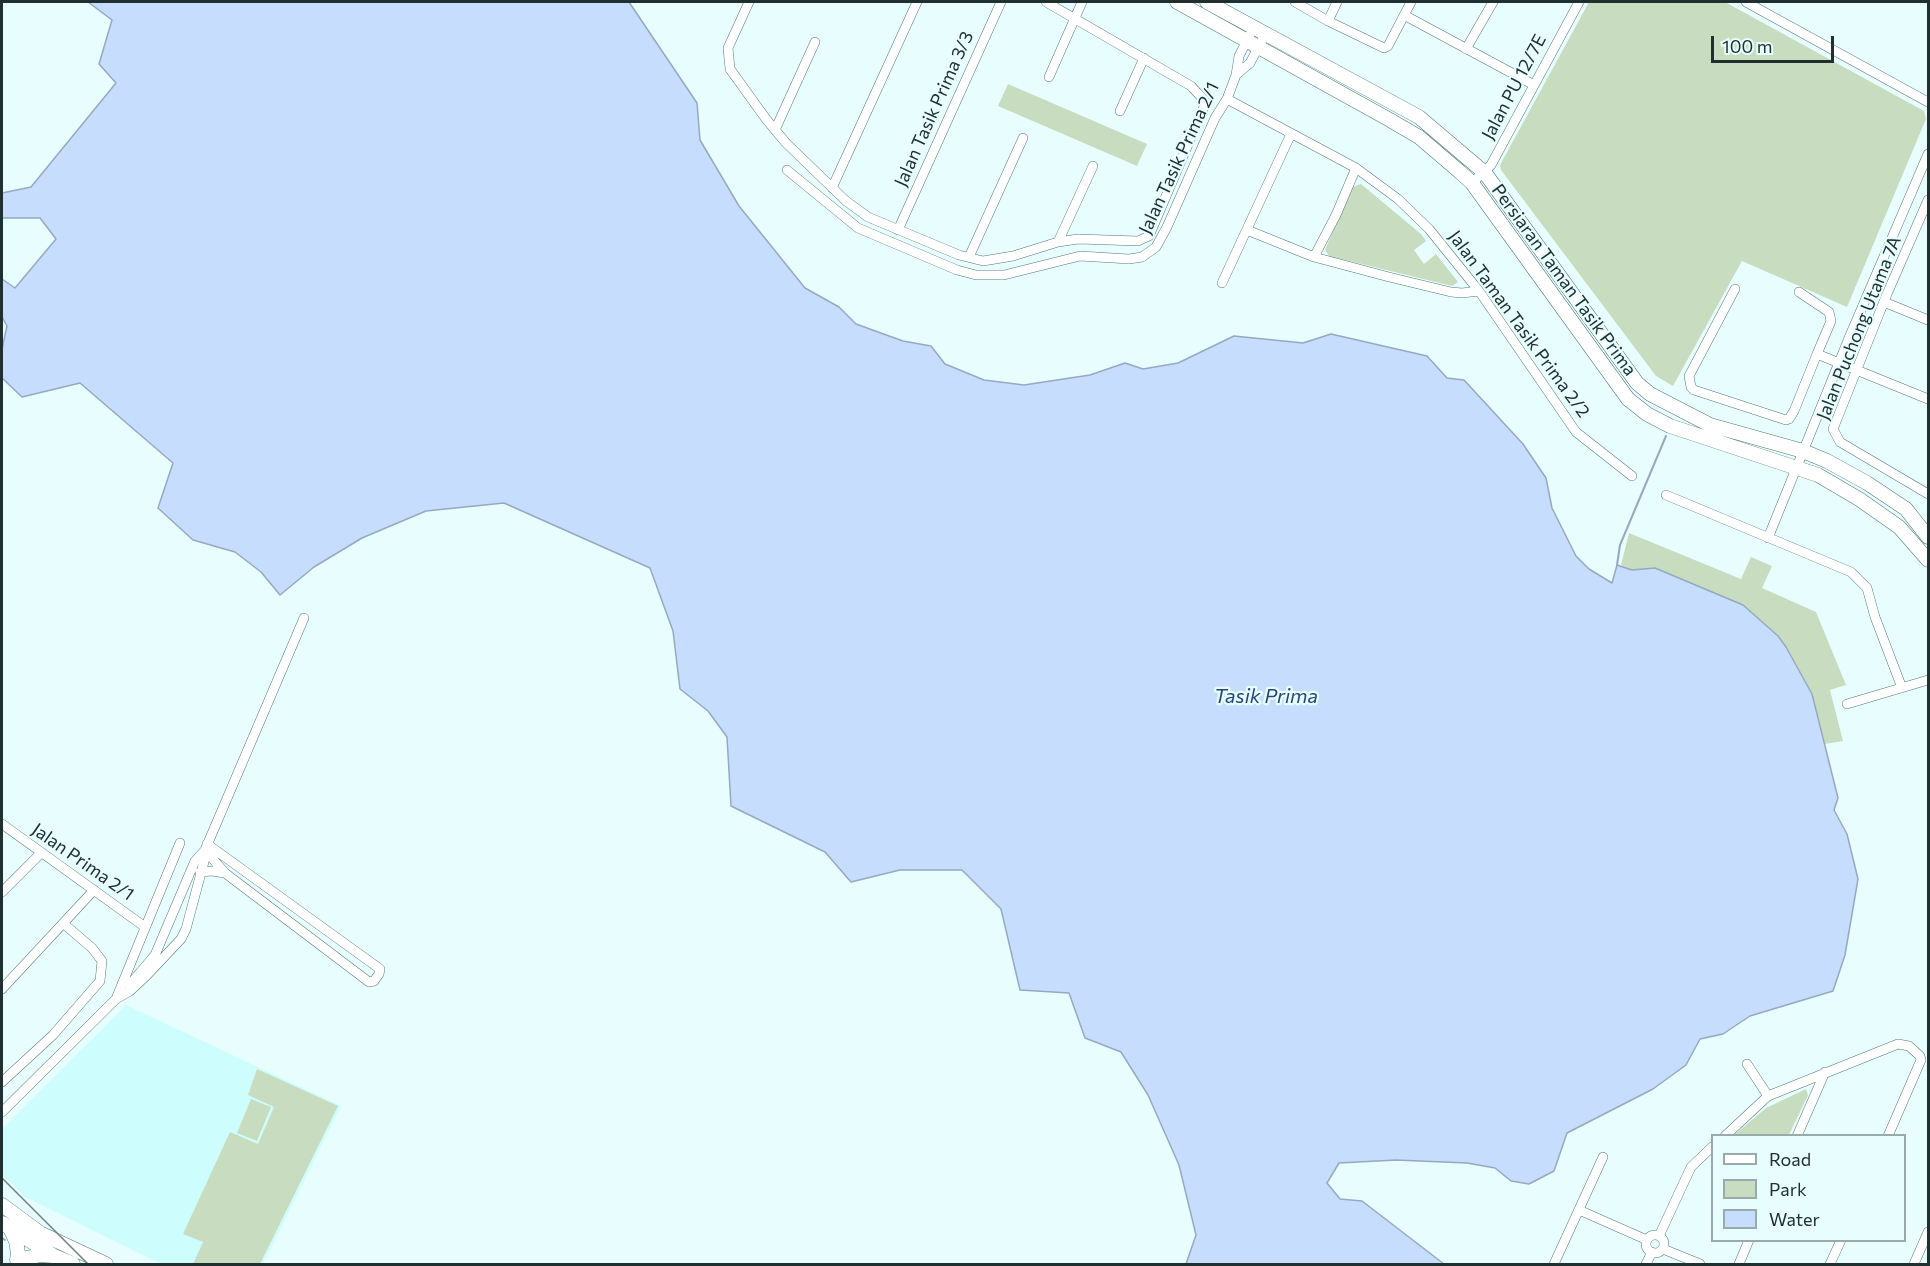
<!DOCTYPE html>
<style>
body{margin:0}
#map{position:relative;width:1930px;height:1266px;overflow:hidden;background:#e8fefe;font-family:Commissioner,sans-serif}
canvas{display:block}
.frame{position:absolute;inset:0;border:3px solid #202f2f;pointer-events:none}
.legend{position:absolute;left:1711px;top:1134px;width:195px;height:108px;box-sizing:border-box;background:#e8fefe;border:2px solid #98abab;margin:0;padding:8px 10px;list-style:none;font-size:18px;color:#202f2f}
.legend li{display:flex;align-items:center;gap:12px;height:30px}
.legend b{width:30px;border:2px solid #98abab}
.scale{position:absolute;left:1711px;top:36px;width:123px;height:27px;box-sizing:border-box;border:3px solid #202f2f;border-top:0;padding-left:8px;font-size:18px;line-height:21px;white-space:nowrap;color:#202f2f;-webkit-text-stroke:4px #e8fefe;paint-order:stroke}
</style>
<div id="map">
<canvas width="1930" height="1266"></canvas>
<div class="frame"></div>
<ul class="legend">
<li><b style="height:8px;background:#fff"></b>Road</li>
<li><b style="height:16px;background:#c8ddbf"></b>Park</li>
<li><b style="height:16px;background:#c7ddfd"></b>Water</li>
</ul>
<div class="scale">100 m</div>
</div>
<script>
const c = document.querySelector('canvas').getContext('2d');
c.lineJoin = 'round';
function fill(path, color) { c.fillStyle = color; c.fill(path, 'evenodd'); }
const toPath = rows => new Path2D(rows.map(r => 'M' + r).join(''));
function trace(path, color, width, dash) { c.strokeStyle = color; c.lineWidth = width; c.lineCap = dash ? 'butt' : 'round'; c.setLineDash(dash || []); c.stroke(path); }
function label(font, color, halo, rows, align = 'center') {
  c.font = font + ' Commissioner,sans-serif'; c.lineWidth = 4.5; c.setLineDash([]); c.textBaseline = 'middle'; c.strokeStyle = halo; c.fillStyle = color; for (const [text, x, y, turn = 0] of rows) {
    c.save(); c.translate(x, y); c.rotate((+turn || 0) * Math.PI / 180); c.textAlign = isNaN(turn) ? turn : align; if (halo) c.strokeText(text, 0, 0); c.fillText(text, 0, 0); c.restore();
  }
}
fill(toPath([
 [126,1005,341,1106,263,1264,161,1264,25,1197,2,1174,2,1129]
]), '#cdfdfd');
fill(toPath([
 [1589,2,1725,2,1924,111,1926,119,1847,307,1742,261,1673,386,1656,376,1501,170,1500,165],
 [1008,84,1147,144,1137,166,998,106],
 [1361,184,1421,234,1426,241,1414,250,1424,264,1436,254,1458,282,1452,286,1329,256,1325,250,1352,187],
 [1629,533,1741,579,1751,557,1772,566,1762,588,1816,612,1846,685,1830,690,1843,741,1825,744,1812,694,1786,647,1778,636,1743,605,1655,568,1632,570,1621,565],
 [257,1069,338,1106,260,1264,193,1264,203,1242,183,1234,230,1132,258,1144,274,1107,248,1095],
 [1806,1089,1808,1095,1789,1135,1734,1135,1766,1108],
 [251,1099,271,1107,257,1141,237,1133]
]), '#c8ddbf');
const water = toPath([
 [88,2,629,2,697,103,700,140,739,206,805,288,839,307,856,324,903,341,931,346,945,364,984,380,1024,385,1090,375,1125,363,1143,369,1178,363,1234,336,1303,343,1331,334,1427,356,1447,378,1464,380,1523,444,1546,478,1552,508,1576,556,1589,569,1612,583,1617,565,1632,570,1655,568,1743,605,1778,636,1786,647,1812,694,1838,798,1834,810,1847,834,1858,879,1845,955,1833,991,1750,1016,1723,1034,1700,1039,1686,1065,1653,1089,1567,1133,1554,1171,1529,1184,1511,1181,1495,1168,1467,1163,1396,1160,1339,1163,1327,1183,1340,1199,1362,1201,1444,1264,1186,1264,1196,1235,1179,1165,1148,1095,1121,1052,1085,1038,1069,993,1020,990,1001,909,962,870,900,870,851,882,825,852,731,806,727,737,708,711,680,689,673,631,650,568,504,503,426,511,362,538,314,567,280,595,261,572,235,552,193,540,158,508,173,463,80,383,22,397,2,378,2,349,7,326,2,317,2,279,15,288,56,239,40,218,2,218,2,193,31,187,116,83,99,64,112,20,88,2]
]);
fill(water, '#c7ddfd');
trace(water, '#95a9bf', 1.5);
trace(toPath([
 [1617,565,1620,545,1666,436],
 [2,1238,5,1240]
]), '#95a9bf', 2);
const minor = toPath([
 [749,2,728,48,730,69,766,119,786,143,846,201,868,217,959,255,983,261,1013,256,1058,242,1078,239,1138,241,1149,236,1204,107,1204,100,1191,86,1046,2],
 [1295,2,1328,21,1384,48,1388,46,1411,2],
 [1746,2,1928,102],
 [1404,15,1534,85],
 [1328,21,1337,2],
 [1466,49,1493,2],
 [1236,75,1250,63,1266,33],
 [1049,77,1082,2],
 [1227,99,1356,168,1398,199,1429,229,1479,291,1576,432,1632,476],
 [1120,111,1144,58],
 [775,130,815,42],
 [787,170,858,228,957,270,976,275,1004,275,1080,256,1129,259,1142,257,1156,247,1167,227,1215,118,1227,99,1236,75,1239,56,1254,27],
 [1472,183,1491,165,1579,2],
 [832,188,917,2],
 [1928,200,1887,294,1833,429,1840,442,1928,494],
 [898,230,1001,2],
 [1247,230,1314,257,1389,277,1451,292,1462,293,1479,291],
 [1058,242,1093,166],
 [969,257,1023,138],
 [1314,257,1336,215,1356,168],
 [1222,283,1291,134],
 [1735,289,1689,376,1691,387,1694,390,1786,420,1789,419,1794,411,1817,354,1928,399],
 [1799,292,1829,312,1831,321,1817,354],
 [1884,302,1928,320],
 [1666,495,1851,572,1867,588,1875,617,1902,688],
 [1768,538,1849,338,1928,154],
 [1847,704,1928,680],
 [2,824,145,927],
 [205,850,225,873],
 [200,872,212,871,225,873,369,982,374,981,379,974,380,969,207,844],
 [2,892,41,853],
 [122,984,132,982,155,955,195,861,205,850],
 [2,989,94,890],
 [116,999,130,991,147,975,181,939,186,929,205,858,205,850,304,618],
 [1747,1064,1768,1096],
 [2,1082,53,1035,100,981,102,961,92,948,64,924],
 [2,1112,116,999,180,843],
 [1725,1136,1768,1096,1898,1044,1909,1046,1920,1056,1921,1060,1888,1136],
 [1797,1136,1825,1072],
 [1579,1210,1647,1240],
 '1646 1244a9 9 0 1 1 18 0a9 9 0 1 1-18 0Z',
 [1659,1236,1691,1167,1712,1147],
 [1663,1249,1700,1264],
 [1554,1264,1603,1157],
 [1646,1264,1652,1252],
 [1739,1264,1749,1240],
 [1830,1264,1841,1240],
 [1914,1264,1928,1232]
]);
const secondary = toPath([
 [1177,2,1390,120,1419,137,1460,172,1472,183,1628,399,1647,414,1670,426,1818,475,1859,499,1899,527,1928,560],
 [1207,2,1419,117,1485,173,1637,383,1650,394,1710,425,1803,451,1827,461,1867,483,1906,509,1928,537],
 [2,1205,40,1233,106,1264],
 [2,1223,54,1256,73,1264],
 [10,1228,16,1241,18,1253,17,1260,41,1255,53,1256]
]);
trace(minor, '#557878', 10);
trace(secondary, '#557878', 15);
trace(minor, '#fff', 9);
trace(secondary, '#fff', 14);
trace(toPath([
 [2,1178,88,1264]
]), '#6e8080', 1.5);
label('18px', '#202f2f', '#e8fefe', [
 ["Jalan PU 12/7E",1514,87,-62],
 ["Jalan Tasik Prima 3/3",934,109,-66],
 ["Jalan Tasik Prima 2/1",1179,158,-65],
 ["Persiaran Taman Tasik Prima",1564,280,54],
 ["Jalan Taman Tasik Prima 2/2",1519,324,54],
 ["Jalan Puchong Utama 7A",1859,328,-68],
 ["Jalan Prima 2/1",83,862,35]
]);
label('italic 20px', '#244777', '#e8fefe', [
 ["Tasik Prima",1266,696]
]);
</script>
